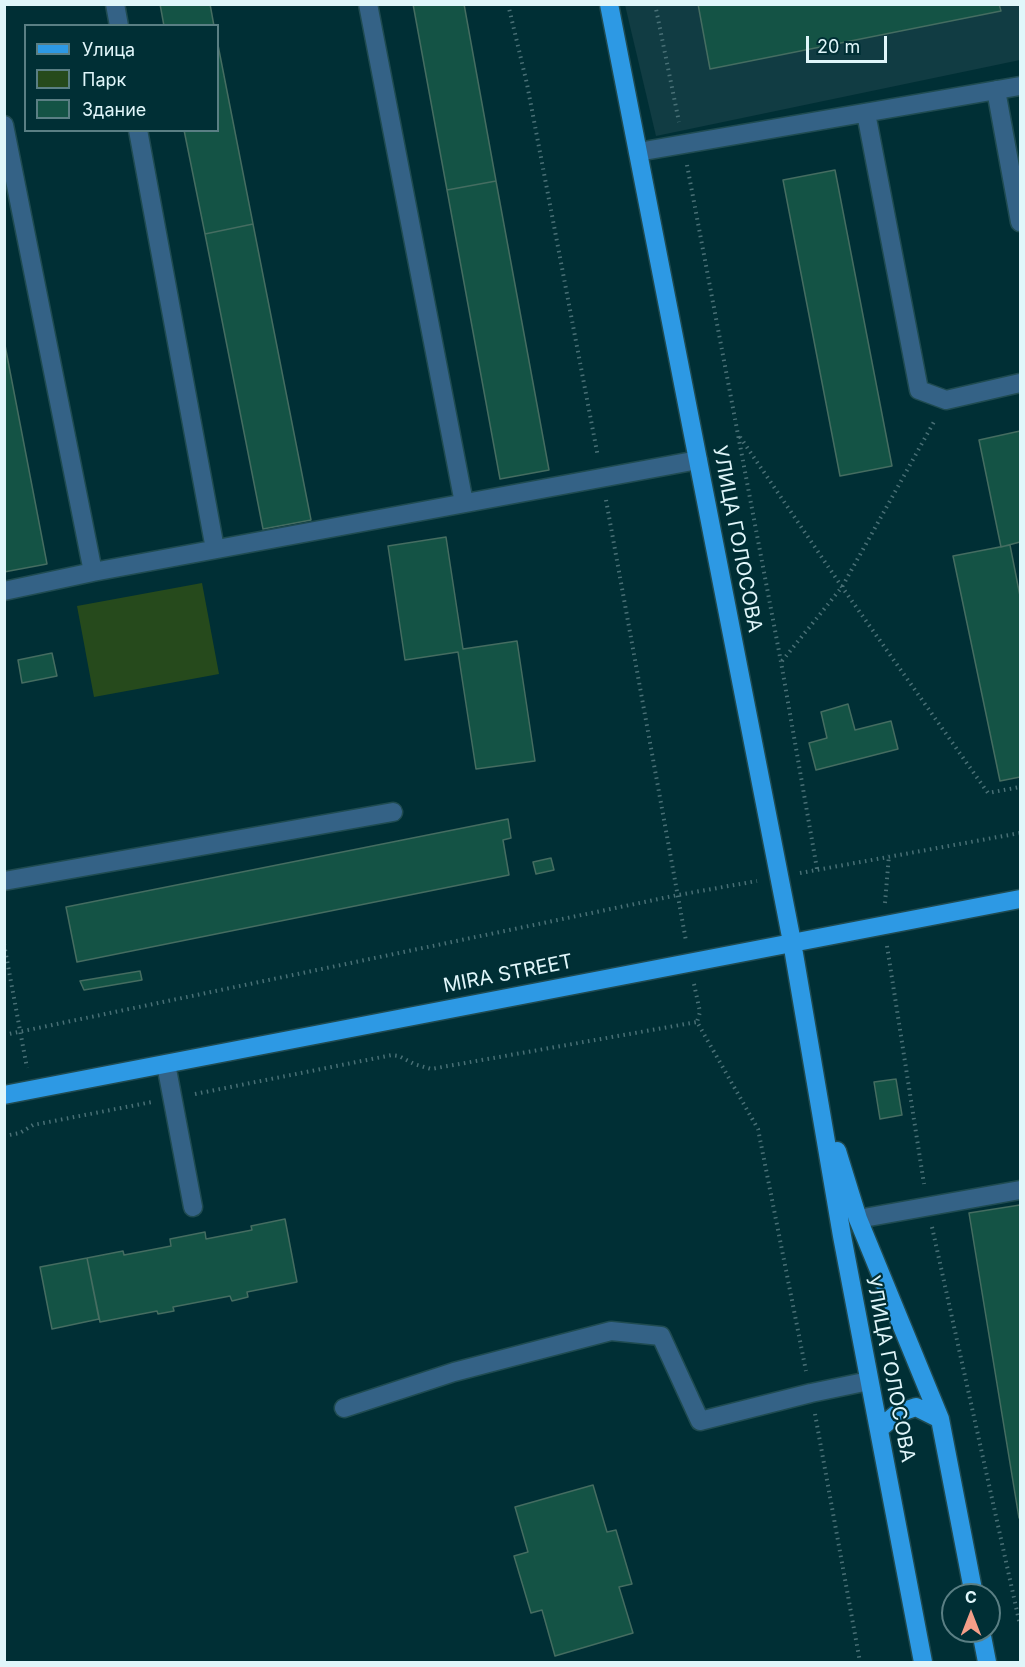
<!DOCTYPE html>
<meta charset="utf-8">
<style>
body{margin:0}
#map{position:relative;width:1025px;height:1667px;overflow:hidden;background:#002f35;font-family:Inter,sans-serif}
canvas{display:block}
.frame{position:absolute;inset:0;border:6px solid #e0f6fa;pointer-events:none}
.legend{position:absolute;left:24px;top:24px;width:195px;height:108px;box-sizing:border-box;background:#002f35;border:2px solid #5a7f84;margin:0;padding:8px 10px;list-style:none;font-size:18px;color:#e0f6fa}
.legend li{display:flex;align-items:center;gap:12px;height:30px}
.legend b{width:30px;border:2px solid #5a7f84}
.north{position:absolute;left:941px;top:1583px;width:60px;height:60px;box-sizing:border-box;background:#002f35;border:2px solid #5a7f84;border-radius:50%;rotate:0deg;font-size:16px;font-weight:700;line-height:24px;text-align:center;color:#e0f6fa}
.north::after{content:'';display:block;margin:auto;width:21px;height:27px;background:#f49e88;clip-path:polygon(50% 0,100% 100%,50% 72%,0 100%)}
.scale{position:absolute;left:806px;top:36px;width:81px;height:27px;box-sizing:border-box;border:3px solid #e0f6fa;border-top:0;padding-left:8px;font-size:18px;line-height:21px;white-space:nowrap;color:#e0f6fa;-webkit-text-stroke:4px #002f35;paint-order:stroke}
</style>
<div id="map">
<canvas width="1025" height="1667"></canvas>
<div class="frame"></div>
<ul class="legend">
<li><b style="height:8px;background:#2d99e4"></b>Улица</li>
<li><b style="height:16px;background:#264a1c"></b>Парк</li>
<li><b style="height:16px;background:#145345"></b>Здание</li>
</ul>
<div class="north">С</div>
<div class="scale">20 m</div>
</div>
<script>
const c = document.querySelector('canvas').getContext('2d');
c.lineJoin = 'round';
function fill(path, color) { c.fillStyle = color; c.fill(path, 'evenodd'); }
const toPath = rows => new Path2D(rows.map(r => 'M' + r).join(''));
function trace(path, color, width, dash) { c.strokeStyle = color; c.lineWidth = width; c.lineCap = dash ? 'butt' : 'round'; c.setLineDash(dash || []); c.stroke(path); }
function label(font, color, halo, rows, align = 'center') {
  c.font = font + ' Inter,sans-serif'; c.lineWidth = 4.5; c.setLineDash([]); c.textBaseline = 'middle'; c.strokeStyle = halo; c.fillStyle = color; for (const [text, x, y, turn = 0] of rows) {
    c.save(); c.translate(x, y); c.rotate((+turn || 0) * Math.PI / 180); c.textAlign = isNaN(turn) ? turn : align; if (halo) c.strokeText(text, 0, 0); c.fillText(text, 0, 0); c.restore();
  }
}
fill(toPath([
 [625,5,1020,5,1020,60,656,136]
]), '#113c43');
fill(toPath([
 [202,583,219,674,94,697,77,606]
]), '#264a1c');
const building = toPath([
 [160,4,210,4,214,26,164,26,160,4],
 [413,4,464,4,496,181,447,190,413,4],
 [698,4,999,4,1001,11,710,69,698,4],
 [218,45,253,224,205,234,184,130,218,130,218,45],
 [835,170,892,466,840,476,783,180,835,170],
 [496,181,549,470,500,479,447,190,496,181],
 [253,224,311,520,263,529,205,234,253,224],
 [4,340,47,564,4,572,4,340],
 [1020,431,1020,542,1001,547,979,440,1020,431],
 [446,537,463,649,517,641,535,761,476,769,458,652,405,660,388,546,446,537],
 [1010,545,1020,596,1020,777,1000,781,953,556,1010,545],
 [52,653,57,676,22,683,18,660,52,653],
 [848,704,855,730,891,721,898,749,816,770,809,743,827,738,821,712,848,704],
 [508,819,511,838,503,840,509,875,77,962,66,907,508,819],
 [551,858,554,870,536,874,533,862,551,858],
 [140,971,142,980,84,990,80,981,140,971],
 [896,1079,902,1115,880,1119,874,1082,896,1079],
 [1020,1205,1020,1518,1019,1518,969,1213,1020,1205],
 [285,1219,297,1282,247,1292,248,1297,232,1301,230,1296,173,1307,174,1311,158,1314,157,1311,100,1322,87,1258,123,1251,124,1255,171,1246,170,1239,205,1232,206,1239,252,1230,251,1226,285,1219],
 [87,1258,99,1319,52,1329,40,1267,87,1258],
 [593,1485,607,1532,616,1530,632,1584,619,1587,633,1633,555,1656,542,1610,531,1613,514,1556,528,1552,515,1507,593,1485]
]);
fill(building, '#145345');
trace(building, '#456d61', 1.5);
const minor = toPath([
 [115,4,119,26],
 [368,4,464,503],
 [996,90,1020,222],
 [866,113,919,390,946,400,1020,383],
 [4,125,93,572],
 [138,130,215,549],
 [638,152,1020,86],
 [4,591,93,572,698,460],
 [4,881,393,812],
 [166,1064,193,1207],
 [858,1219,1020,1190],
 [344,1408,454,1372,611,1331,661,1336,700,1421,811,1393,869,1381]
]);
const major = toPath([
 [609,4,792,942,842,1236,923,1662],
 [4,1095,1020,899],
 [837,1151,858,1219,940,1419,974,1595],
 [879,1429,898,1413,916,1407,940,1419],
 [981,1631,987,1662]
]);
trace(minor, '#1f4b51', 21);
trace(major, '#1f4b51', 21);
trace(toPath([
 [508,4,527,84,598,457],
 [655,4,679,122],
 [687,165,781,662,817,869],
 [740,437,842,587,988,793,1020,787],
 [606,500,686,941],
 [782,661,842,587,935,420],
 [800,873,1020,833],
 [885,903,889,855],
 [4,944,27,1068],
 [887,946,924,1184],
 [694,984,700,1012,697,1022,758,1129,806,1371],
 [4,1035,678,895,757,881],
 [195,1094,392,1055,399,1056,414,1064,431,1069,697,1022],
 [4,1136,20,1133,33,1125,152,1102],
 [932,1227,1020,1625],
 [815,1414,860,1662]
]), '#497076', 4, [1.5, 4.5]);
trace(minor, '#346286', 18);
trace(major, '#2d99e4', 18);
label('20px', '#e0f6fa', '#002f35', [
 ["УЛИЦА ГОЛОСОВА",737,539,79],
 ["MIRA STREET",508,974,-11],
 ["УЛИЦА ГОЛОСОВА",890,1369,79]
]);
</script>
